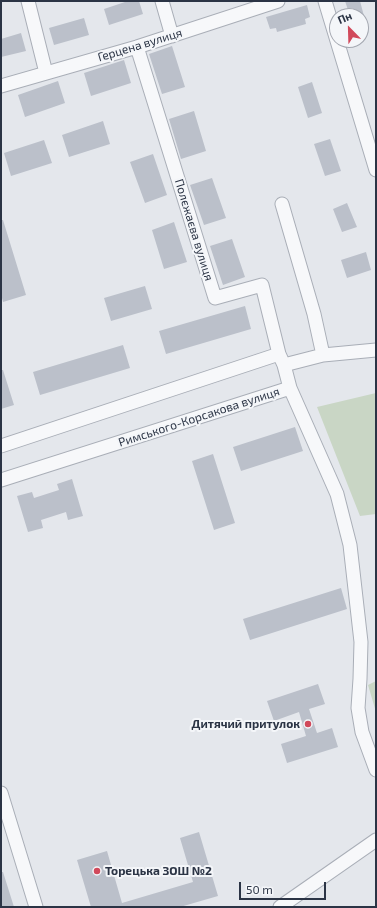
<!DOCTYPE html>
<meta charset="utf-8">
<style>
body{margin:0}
#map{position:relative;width:377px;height:908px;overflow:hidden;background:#e4e7ec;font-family:"Exo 2",sans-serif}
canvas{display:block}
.frame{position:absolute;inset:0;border:2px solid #2b3445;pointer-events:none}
.north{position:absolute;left:329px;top:8px;width:40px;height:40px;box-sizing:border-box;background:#f4f6f9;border:1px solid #a4a8b1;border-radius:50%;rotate:337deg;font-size:11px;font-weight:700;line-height:16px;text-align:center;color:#2b3445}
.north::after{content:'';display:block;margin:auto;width:14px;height:18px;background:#d1495b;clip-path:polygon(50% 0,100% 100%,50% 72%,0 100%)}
.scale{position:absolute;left:239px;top:882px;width:87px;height:18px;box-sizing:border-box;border:2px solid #2b3445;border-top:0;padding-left:5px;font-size:12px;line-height:14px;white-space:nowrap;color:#2b3445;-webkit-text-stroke:3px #f4f6f9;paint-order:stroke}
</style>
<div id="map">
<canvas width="377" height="908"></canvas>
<div class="frame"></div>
<div class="north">Пн</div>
<div class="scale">50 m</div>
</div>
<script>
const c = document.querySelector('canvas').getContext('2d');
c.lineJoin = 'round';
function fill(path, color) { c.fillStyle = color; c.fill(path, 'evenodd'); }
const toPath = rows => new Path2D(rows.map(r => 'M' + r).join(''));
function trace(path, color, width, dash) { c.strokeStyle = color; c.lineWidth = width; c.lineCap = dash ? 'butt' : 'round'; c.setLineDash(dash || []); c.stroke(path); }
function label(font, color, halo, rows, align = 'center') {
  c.font = font + ' "Exo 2",sans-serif'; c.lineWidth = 4; c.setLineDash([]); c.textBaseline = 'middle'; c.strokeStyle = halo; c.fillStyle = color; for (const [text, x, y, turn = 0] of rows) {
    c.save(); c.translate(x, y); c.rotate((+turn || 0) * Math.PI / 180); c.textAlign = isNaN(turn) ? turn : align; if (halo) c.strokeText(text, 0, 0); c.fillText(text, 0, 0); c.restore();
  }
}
fill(toPath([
 [376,393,376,514,360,516,317,407],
 [376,681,376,712,368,685]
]), '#c9d6c5');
fill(toPath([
 [128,1,139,1,143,14,109,25,104,9],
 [345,1,360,1,364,16,350,16],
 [307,5,310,17,305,19,306,24,277,32,276,28,270,29,266,17],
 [84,18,89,35,54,45,49,28],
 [21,33,26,51,1,57,1,39],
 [172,46,185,87,162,94,149,54],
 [124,60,131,83,91,96,84,73],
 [58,81,65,103,25,117,18,95],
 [312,82,322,113,308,118,298,87],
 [194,111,206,151,181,159,169,119],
 [103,121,110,144,69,157,62,135],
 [330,139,341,171,325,176,314,144],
 [44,140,52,163,11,176,4,153],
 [153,154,167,195,145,203,130,162],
 [212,178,226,218,204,225,190,185],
 [347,203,357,227,342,232,333,209],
 [1,220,3,220,26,295,3,302,1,294],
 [174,222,187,262,164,269,152,230],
 [232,239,245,277,223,285,210,246],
 [366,252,371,270,347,278,341,260],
 [145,286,152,309,111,321,104,298],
 [245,306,251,329,166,354,159,331],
 [123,345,130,368,40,395,33,372],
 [1,370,3,370,14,405,1,409],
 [295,427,303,451,241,471,233,447],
 [213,454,235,523,214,530,192,461],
 [72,479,83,516,68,520,66,512,41,520,43,528,28,532,17,496,32,492,34,498,59,490,57,484],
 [341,588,347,609,250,640,243,619],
 [318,684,325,704,309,709,317,733,332,728,338,747,287,763,281,744,306,736,299,712,274,721,267,701],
 [199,832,218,896,180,907,91,907,77,860,107,851,122,903,193,882,180,838],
 [1,872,3,872,14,907,1,907]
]), '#bbc0ca');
const minor = toPath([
 [28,1,46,73],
 [162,1,172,36],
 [325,1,376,170],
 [137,47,215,298,262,285,279,354],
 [1,86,137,47,278,1],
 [282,204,314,314,323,355],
 [284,365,323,355,376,350],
 [290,388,337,494,350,545,361,642,360,679,358,708,362,732,376,770],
 [1,446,279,354,284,365,290,388,1,480],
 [1,793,36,907],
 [280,907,376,840]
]);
trace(minor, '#a9aeb7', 15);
trace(minor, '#f7f8fa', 13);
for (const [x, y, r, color] of [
 [308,724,4,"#d1495b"],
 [97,871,4,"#d1495b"]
]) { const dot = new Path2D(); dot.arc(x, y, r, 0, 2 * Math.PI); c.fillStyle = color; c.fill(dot); trace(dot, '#f4f6f9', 1.5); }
label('12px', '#2b3445', '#f4f6f9', [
 ["Герцена вулиця",140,45,-17],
 ["Полєжаєва вулиця",194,230,73],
 ["Римського-Корсакова вулиця",199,417,-18]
]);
label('bold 12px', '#2b3445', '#f4f6f9', [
 ["Дитячий притулок",300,724],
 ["Торецька ЗОШ №2",105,871,"left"]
], 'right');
</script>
